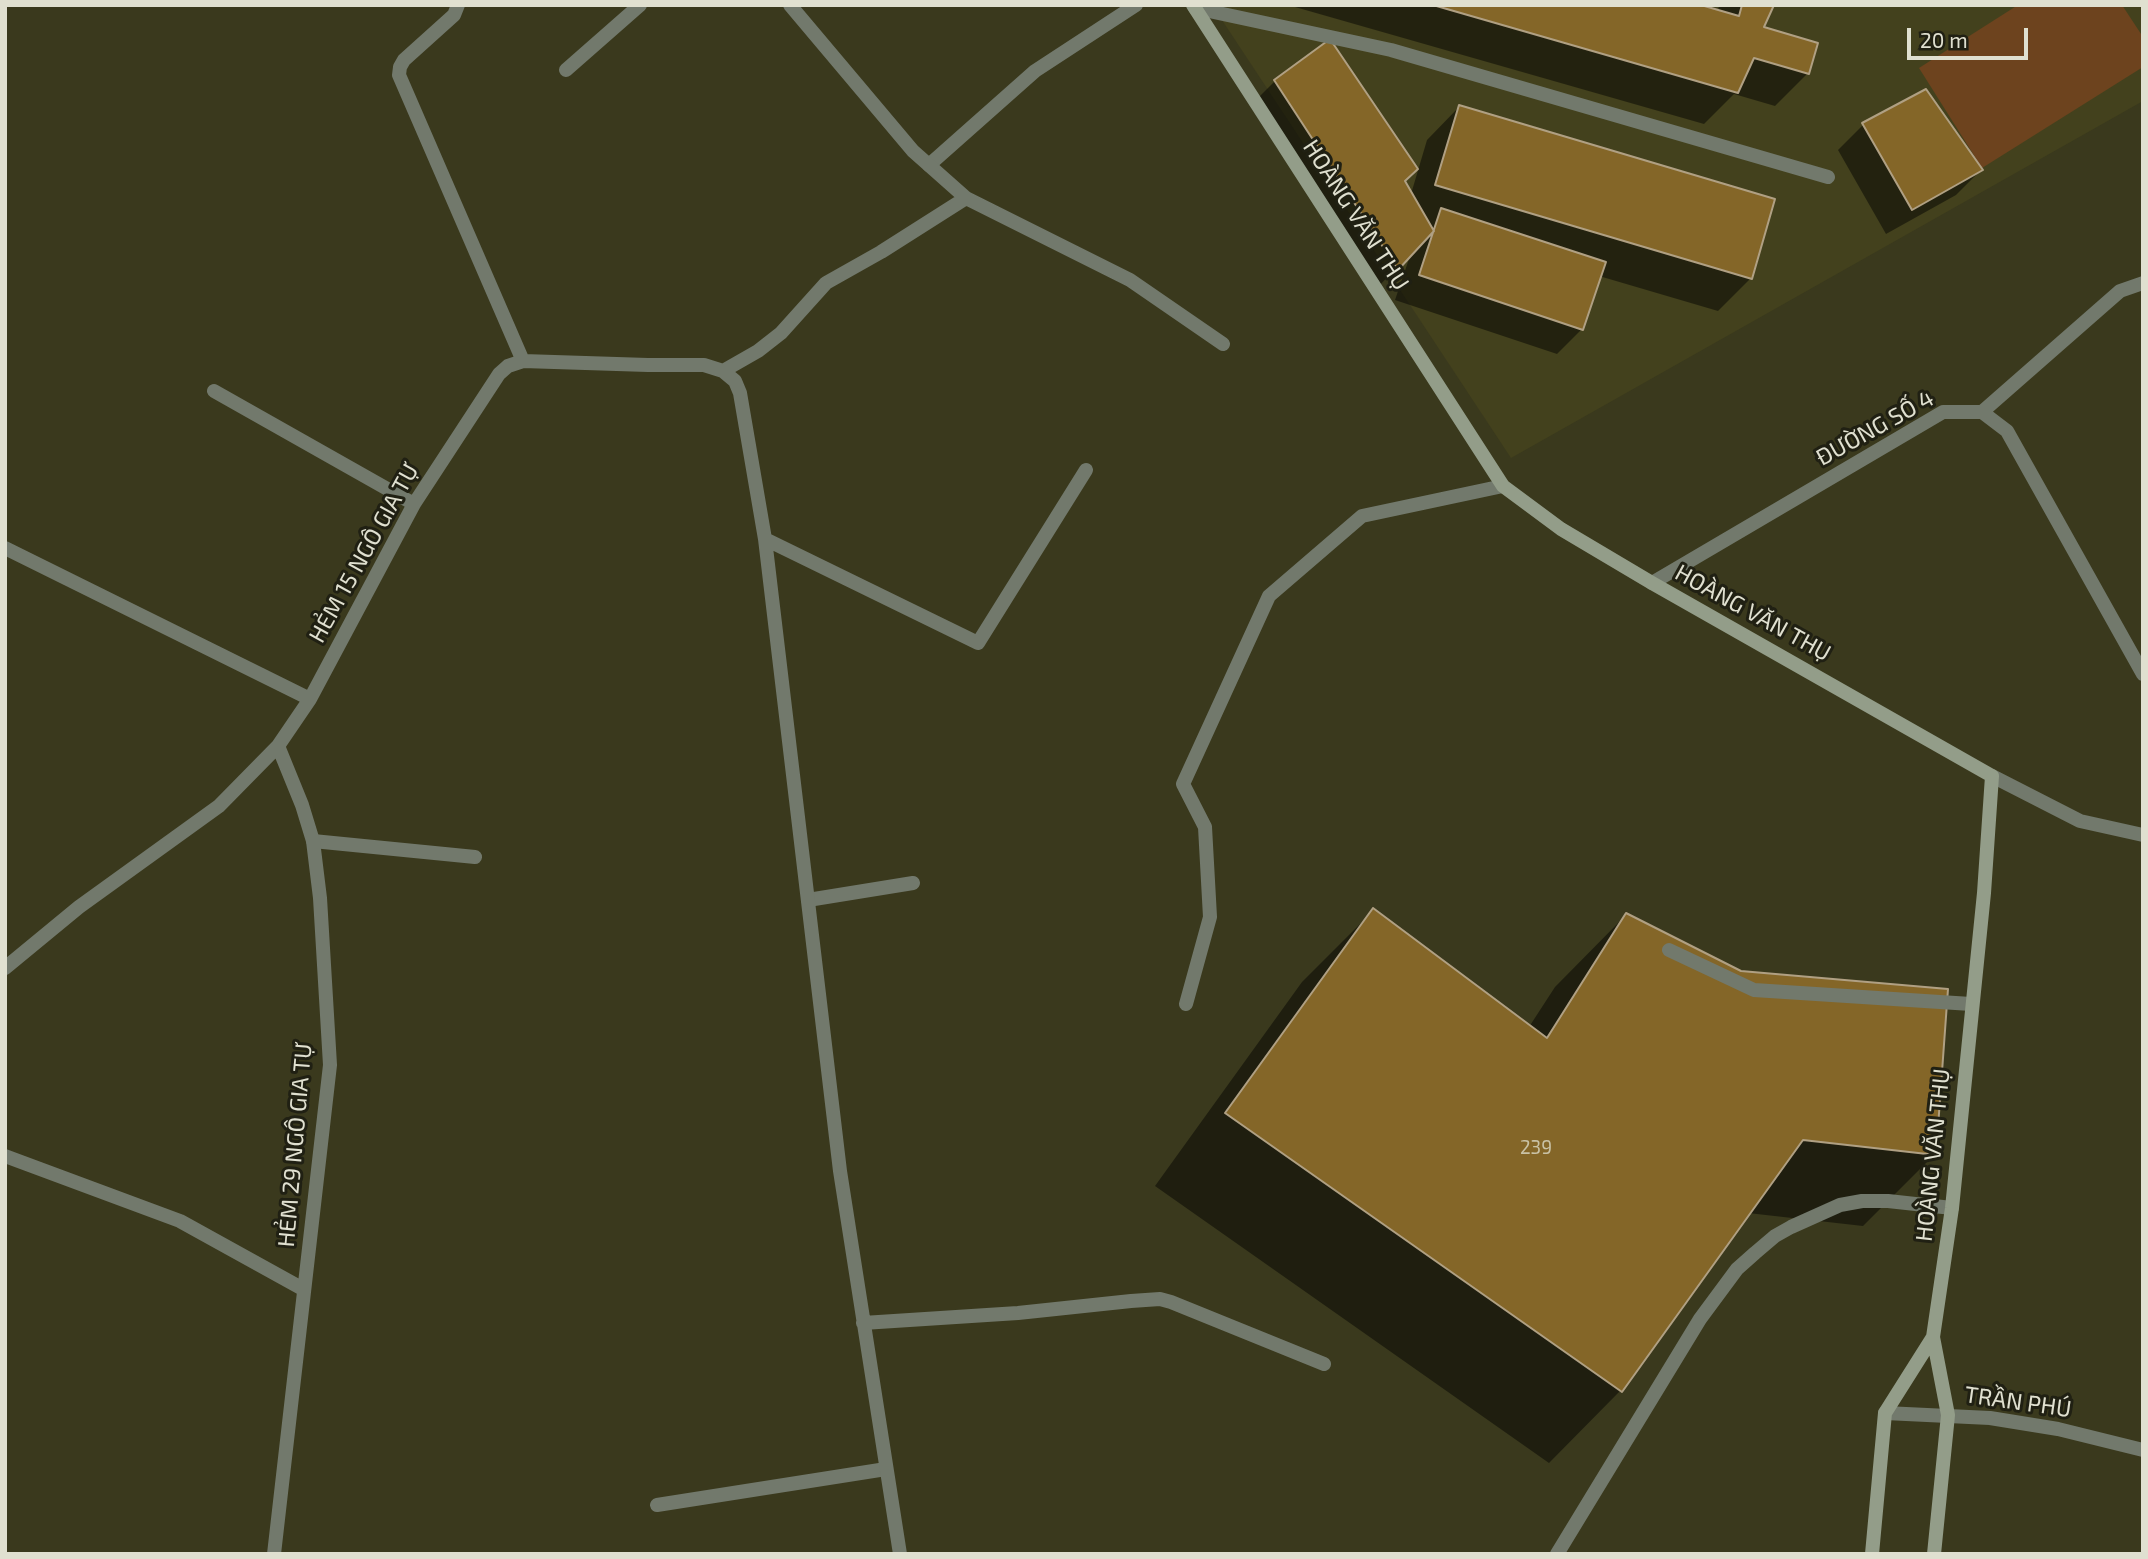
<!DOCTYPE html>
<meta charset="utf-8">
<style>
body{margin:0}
#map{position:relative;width:2148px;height:1559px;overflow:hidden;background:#3a391d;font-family:"Exo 2",sans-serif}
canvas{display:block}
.frame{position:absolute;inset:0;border:7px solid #e0e0d0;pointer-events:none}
.scale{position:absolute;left:1907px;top:28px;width:121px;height:32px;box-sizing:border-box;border:4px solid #e0e0d0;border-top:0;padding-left:9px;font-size:21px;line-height:24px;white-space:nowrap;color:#e0e0d0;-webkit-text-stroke:5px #202013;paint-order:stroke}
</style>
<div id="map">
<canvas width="2148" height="1559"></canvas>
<div class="frame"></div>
<div class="scale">20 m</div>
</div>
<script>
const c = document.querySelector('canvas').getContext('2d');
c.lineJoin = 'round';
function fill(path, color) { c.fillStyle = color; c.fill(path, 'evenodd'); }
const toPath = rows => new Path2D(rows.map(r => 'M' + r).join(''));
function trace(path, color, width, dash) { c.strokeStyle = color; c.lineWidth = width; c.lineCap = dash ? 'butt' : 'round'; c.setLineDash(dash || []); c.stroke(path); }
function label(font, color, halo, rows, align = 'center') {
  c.font = font + ' "Exo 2",sans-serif'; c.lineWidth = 6; c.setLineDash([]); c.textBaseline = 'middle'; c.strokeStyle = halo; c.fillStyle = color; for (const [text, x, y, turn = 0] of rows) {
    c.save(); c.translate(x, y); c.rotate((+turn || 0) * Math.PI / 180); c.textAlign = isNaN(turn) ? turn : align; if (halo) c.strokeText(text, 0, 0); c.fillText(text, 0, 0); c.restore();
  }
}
fill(toPath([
 [1212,5,2143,5,2143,101,1511,458]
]), '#43411d');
fill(toPath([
 [2018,5,2122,5,2143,37,2143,67,1982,168,1919,68]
]), '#6d431e');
fill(toPath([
 [1288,5,1694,5,1718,12,1719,5,1772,5,1762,28,1808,73,1775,106,1734,94,1704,124],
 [1275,81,1403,181,1411,194,1427,140,1459,107,1773,201,1750,279,1718,311,1599,276,1582,329,1557,354,1395,300,1411,253,1372,293,1250,106],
 [1925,91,1981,170,1956,195,1886,234,1838,150,1863,125],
 [1374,910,1529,1027,1555,987,1626,915,1934,1155,1863,1226,1748,1213,1620,1391,1549,1463,1155,1186,1302,982]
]), '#0007');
const building = toPath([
 [1433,5,1701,5,1739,16,1742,5,1774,5,1764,27,1818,43,1809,74,1754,58,1738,93,1433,5],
 [1330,39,1418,169,1405,181,1434,231,1398,270,1274,80,1330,39],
 [1926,89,1983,170,1912,210,1862,123,1926,89],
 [1459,105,1775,199,1752,279,1435,185,1459,105],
 [1441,208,1606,262,1583,330,1419,275,1441,208],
 [1373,908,1547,1038,1626,913,1741,971,1948,989,1936,1155,1803,1140,1622,1392,1225,1113,1373,908]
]);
fill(building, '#846628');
trace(building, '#b0a083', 2);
trace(toPath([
 [1195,8,1391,50,1828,177],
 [929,165,1035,71,1136,5],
 [313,841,475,857],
 [808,900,913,883],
 [1669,950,1754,990,1971,1004],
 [1186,1004,1210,917,1205,827,1183,784,1269,596,1362,516,1503,486],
 [657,1505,886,1469],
 [1557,1554,1700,1319,1737,1269,1755,1253,1775,1236,1791,1227,1840,1205,1862,1201,1888,1201,1952,1208]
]), '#72796c', 14);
trace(toPath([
 [790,5,913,151,966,198,1130,280,1223,344],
 [566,70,640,5],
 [523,361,648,365,704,365,723,371,735,381,740,393,765,539,840,1171,900,1554],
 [723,371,758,351,781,333,826,283,881,252,966,198],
 [214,391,414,504],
 [1982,412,2007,431,2143,674],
 [765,539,978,643,1086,470],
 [5,548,310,699],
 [1652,583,1943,412,1982,412,2120,291,2143,283],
 [1992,776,2080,821,2143,835],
 [5,968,79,907,219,806,278,746,310,699,414,504,499,374,508,366,523,361,399,75,400,67,404,60,454,15,458,5],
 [5,1156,180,1221,303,1289],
 [863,1323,1018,1313,1131,1301,1160,1299,1171,1302,1324,1364],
 [1885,1413,1990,1418,2058,1429,2143,1450],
 [274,1554,330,1065,320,898,313,841,302,805,278,746]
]), '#72796c', 14);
trace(toPath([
 [1193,5,1503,486,1561,529,1652,583,1992,776,1984,893,1952,1208,1933,1337,1948,1415,1934,1554],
 [1872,1554,1885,1413,1933,1337]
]), '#939d89', 14);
label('19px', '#c9c2a6', null, [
 ["239",1536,1148]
]);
label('23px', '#e0e0d0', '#202013', [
 ["HOÀNG VĂN THỤ",1356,215,57],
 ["ĐƯỜNG SỐ 4",1875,428,-29],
 ["HẺM 15 NGÔ GIA TỰ",364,553,-61],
 ["HOÀNG VĂN THỤ",1753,613,29],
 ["HẺM 29 NGÔ GIA TỰ",295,1145,-85],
 ["HOÀNG VĂN THỤ",1933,1155,-84],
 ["TRẦN PHÚ",2018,1402,8]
]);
</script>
